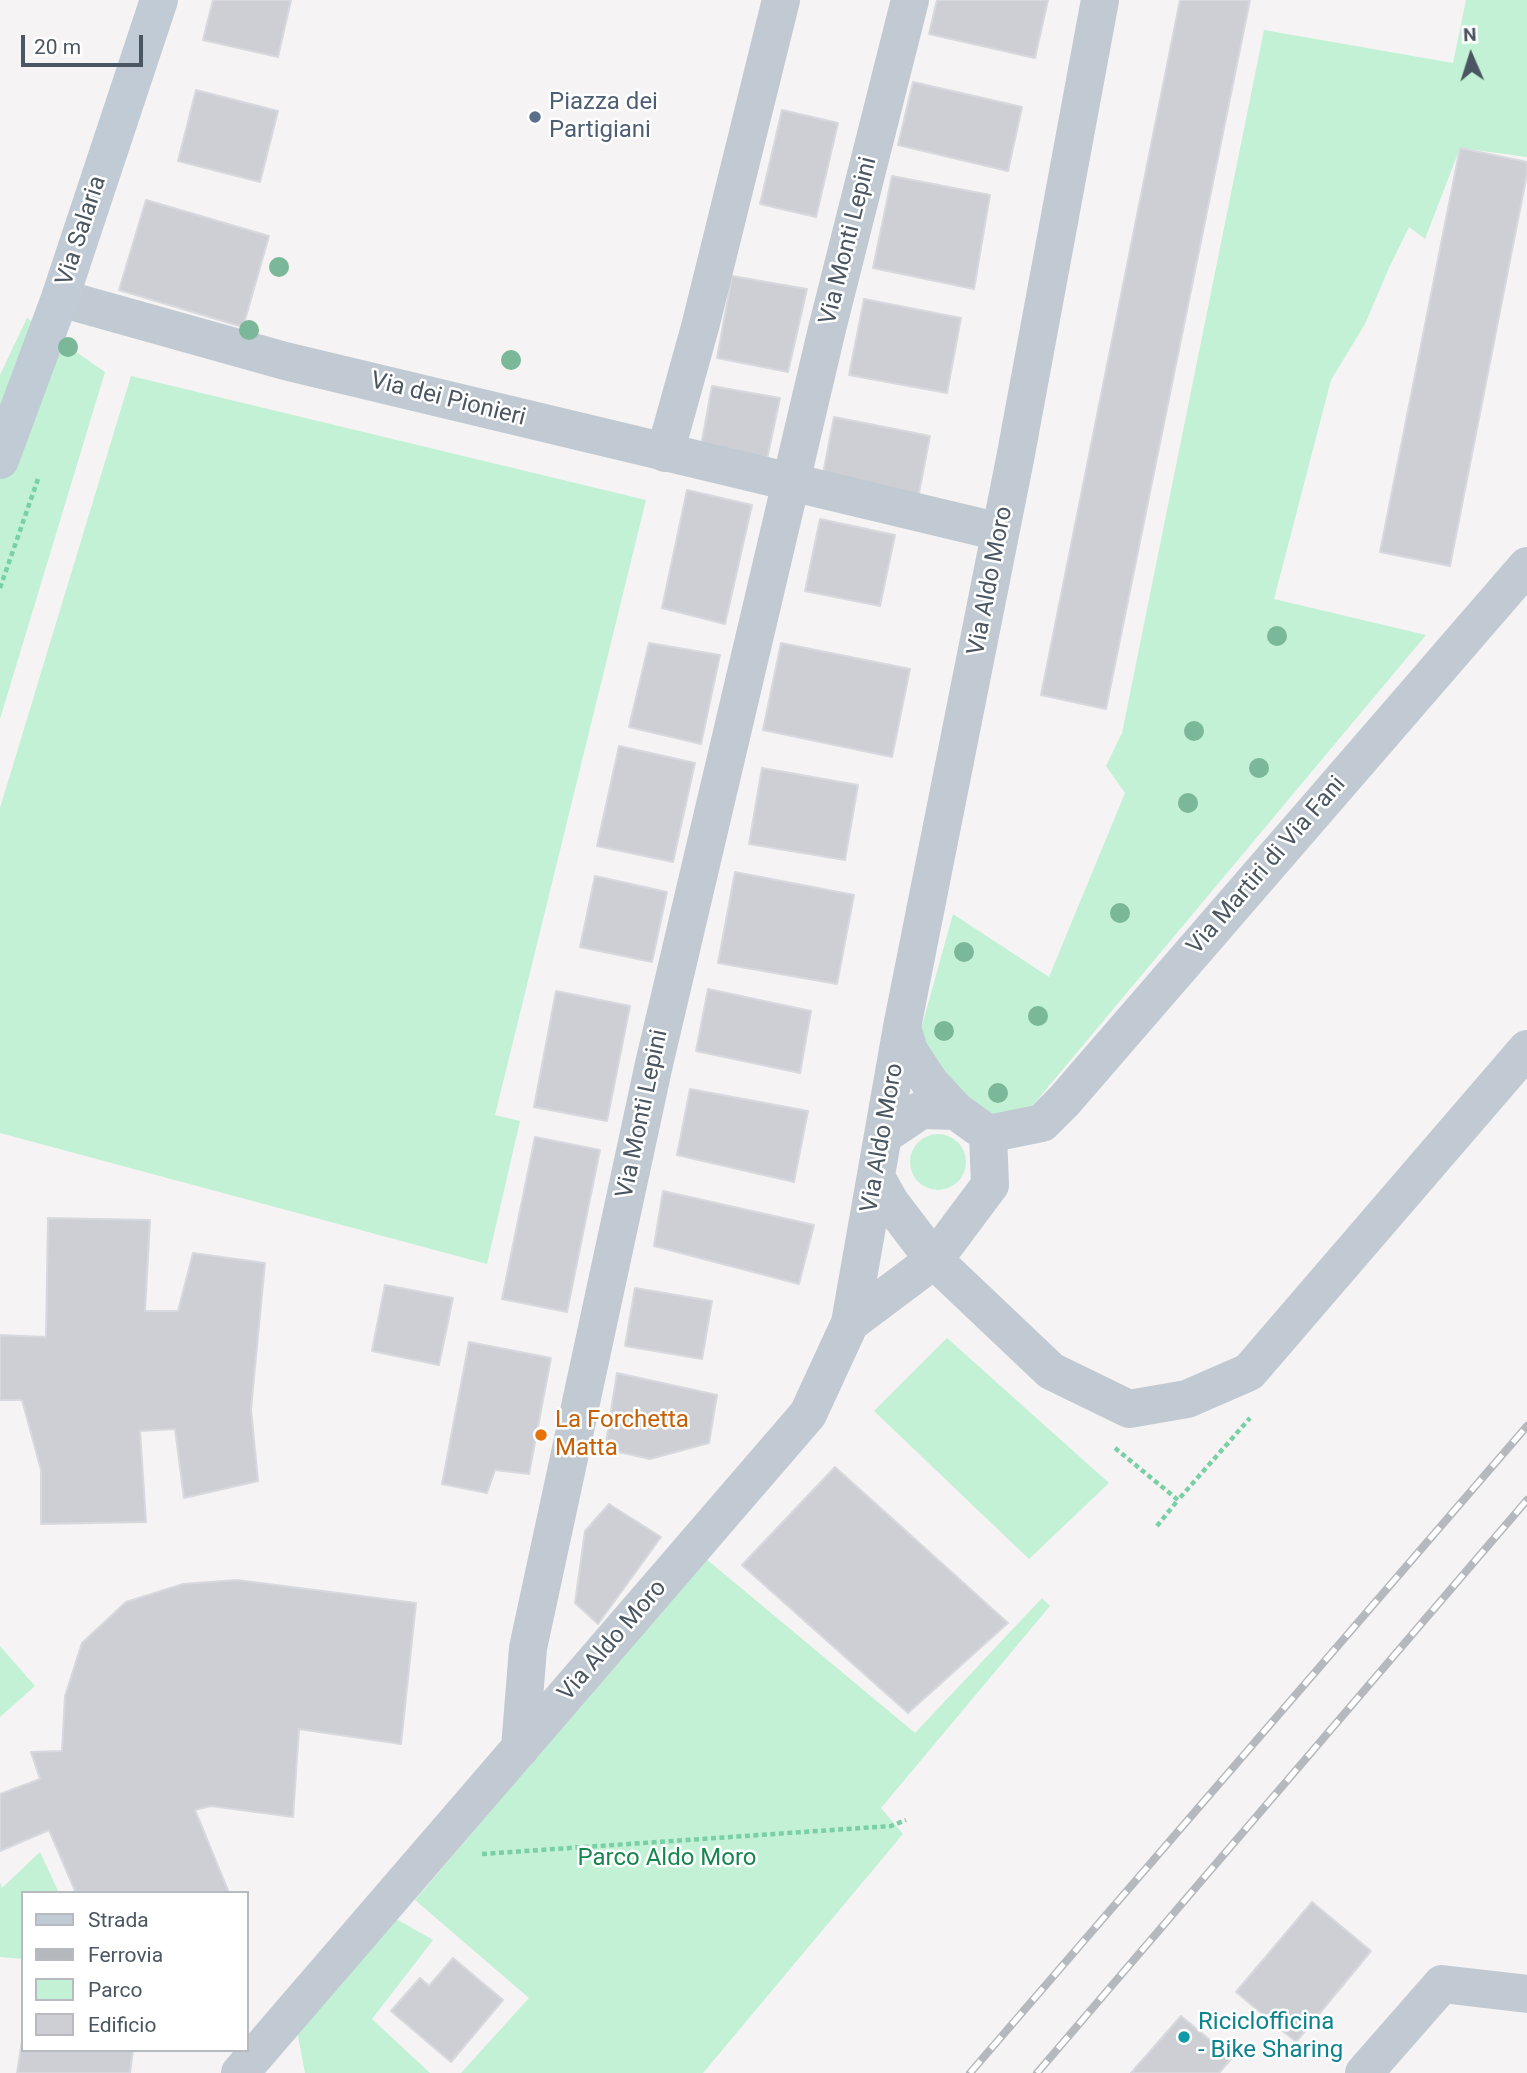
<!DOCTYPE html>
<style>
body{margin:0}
#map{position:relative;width:1527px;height:2073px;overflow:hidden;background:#f5f3f3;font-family:Roboto,sans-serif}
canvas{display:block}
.legend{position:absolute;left:21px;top:1891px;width:228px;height:161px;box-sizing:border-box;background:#fff;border:2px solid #b7bbc0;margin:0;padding:9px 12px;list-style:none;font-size:21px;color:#4a5661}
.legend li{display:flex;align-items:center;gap:14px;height:35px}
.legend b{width:35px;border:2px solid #b7bbc0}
.north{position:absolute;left:1436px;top:21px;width:70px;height:70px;-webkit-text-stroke:5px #fff;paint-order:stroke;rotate:357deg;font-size:19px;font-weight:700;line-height:28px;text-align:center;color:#4a5661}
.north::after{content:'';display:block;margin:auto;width:24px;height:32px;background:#4a5661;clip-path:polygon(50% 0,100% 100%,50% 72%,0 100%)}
.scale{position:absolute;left:21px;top:35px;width:122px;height:32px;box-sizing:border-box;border:4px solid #4a5661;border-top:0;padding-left:9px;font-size:21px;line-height:24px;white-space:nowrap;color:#4a5661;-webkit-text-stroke:5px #fff;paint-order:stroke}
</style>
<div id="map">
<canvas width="1527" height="2073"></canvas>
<ul class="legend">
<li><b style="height:9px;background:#c1cbd6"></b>Strada</li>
<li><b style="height:9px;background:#b5b8bd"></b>Ferrovia</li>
<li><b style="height:19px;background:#c3f1d5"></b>Parco</li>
<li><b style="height:19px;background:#cdcfd5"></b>Edificio</li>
</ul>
<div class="north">N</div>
<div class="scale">20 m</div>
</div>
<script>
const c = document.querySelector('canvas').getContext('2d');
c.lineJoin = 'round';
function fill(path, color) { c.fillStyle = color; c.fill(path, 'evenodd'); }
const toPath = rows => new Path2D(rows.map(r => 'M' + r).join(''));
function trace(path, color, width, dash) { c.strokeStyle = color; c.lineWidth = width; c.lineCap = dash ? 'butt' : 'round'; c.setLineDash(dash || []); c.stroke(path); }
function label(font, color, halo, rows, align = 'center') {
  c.font = font + ' Roboto,sans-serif'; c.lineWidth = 5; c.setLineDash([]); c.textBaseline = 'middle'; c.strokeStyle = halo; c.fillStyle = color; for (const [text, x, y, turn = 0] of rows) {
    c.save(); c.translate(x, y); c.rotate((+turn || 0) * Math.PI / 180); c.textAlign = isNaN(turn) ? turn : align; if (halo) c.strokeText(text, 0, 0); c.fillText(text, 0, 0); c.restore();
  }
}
fill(toPath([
 [1466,0,1527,0,1527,157,1460,148,1425,239,1409,227,1388,270,1365,324,1331,380,1274,599,1426,635,1033,1105,989,1124,916,1047,953,914,1049,977,1125,793,1106,766,1122,733,1264,30,1453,63],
 [27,318,105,372,0,719,0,375],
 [131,376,646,500,495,1115,520,1121,487,1264,0,1133,0,808],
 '910 1162a28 28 0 1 1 56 0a28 28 0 1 1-56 0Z',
 [947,1338,1109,1483,1029,1559,874,1411],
 [705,1558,915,1733,1042,1598,1050,1606,881,1808,903,1834,703,2073,461,2073,529,1998,415,1900],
 [0,1646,35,1686,0,1717],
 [40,1852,59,1893,23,1893,23,1959,0,1957,0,1882,2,1888],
 [391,1916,433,1940,372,2019,430,2073,305,2073,297,2031]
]), '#c3f1d5');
const building = toPath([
 [213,0,291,0,278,57,203,40,213,0],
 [937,0,1048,0,1035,58,929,34,937,0],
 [1180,0,1250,0,1106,709,1041,695,1180,0],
 [913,82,1022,107,1008,171,898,145,913,82],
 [196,90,278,111,260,182,178,161,196,90],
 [782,110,838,123,816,217,760,204,782,110],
 [1460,148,1527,162,1527,174,1450,566,1380,552,1460,148],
 [892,176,990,195,974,289,873,268,892,176],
 [146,200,269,236,243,327,119,290,146,200],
 [732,276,807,289,788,372,717,358,732,276],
 [864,299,961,318,947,393,849,375,864,299],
 [712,386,780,398,767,459,701,446,712,386],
 [834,417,930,436,918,498,822,479,834,417],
 [687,490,752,505,725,624,662,608,687,490],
 [820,519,895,535,880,606,805,591,820,519],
 [649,643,720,655,701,744,629,727,649,643],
 [781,643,910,669,892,757,763,730,781,643],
 [619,746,695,763,673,862,597,846,619,746],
 [762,768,858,785,845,860,749,844,762,768],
 [735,872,854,895,837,984,718,963,735,872],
 [595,876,667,892,652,962,580,947,595,876],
 [708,989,811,1011,800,1073,696,1051,708,989],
 [556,991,630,1006,607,1121,534,1107,556,991],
 [690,1089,808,1111,794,1182,677,1155,690,1089],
 [535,1137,600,1150,567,1312,502,1299,535,1137],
 [663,1191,814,1225,799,1284,654,1246,663,1191],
 [48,1218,150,1220,145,1311,178,1311,193,1253,265,1263,251,1409,258,1481,184,1498,175,1429,140,1431,146,1522,41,1524,41,1470,22,1400,0,1400,0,1335,46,1337,48,1218],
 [385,1285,453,1298,439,1365,372,1351,385,1285],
 [635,1288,712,1301,702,1359,625,1346,635,1288],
 [469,1342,551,1358,529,1474,495,1470,487,1493,442,1484,469,1342],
 [617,1373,717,1395,709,1443,650,1459,605,1449,617,1373],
 [835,1467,1008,1623,908,1713,742,1565,835,1467],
 [609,1504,661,1537,598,1624,575,1603,585,1531,609,1504],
 [237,1580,416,1603,401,1744,299,1729,293,1817,211,1806,195,1810,229,1893,76,1893,49,1830,0,1851,0,1794,40,1779,31,1752,62,1751,65,1696,82,1643,126,1602,183,1584,237,1580],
 [1312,1902,1371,1951,1296,2042,1236,1992,1312,1902],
 [453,1958,503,2000,451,2062,391,2011,420,1978,429,1986,453,1958],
 [1181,2016,1232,2058,1219,2073,1131,2073,1181,2016],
 [23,2035,23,2050,133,2050,130,2073,17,2073,23,2035]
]);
fill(building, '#cdcfd5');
trace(building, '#d7d9de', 2);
trace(toPath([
 [0,588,38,479],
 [1115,1448,1178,1500,1250,1418],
 [1157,1526,1178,1500],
 [482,1854,891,1826,906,1820]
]), '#7ad0a6', 4.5, [5, 3.5]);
trace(toPath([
 [60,298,285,361,1000,532],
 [665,453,700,327,781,0],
 [902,1027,909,1051,930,1083,956,1111],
 [988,1134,1042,1123,1064,1101,1527,566],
 [876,1177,890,1202,934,1260,1051,1371,1129,1409,1187,1399,1249,1372,1527,1049],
 [850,1323,934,1260,990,1185,988,1134,956,1111,921,1110,884,1135],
 [520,1749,528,1648,654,1064,827,329,910,0],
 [240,2073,808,1414,850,1323,902,1027,1015,459,1100,0],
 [1364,2073,1442,1984,1527,1994]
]), '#c1cad2', 38);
trace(toPath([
 [0,460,60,298,159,0]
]), '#c1cbd6', 38);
const rail = toPath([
 [970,2073,1527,1426],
 [1037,2073,1527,1500]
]);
trace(rail, '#b5b8bd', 8);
trace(rail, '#fff', 5, [16]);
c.fillStyle = '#7bb799';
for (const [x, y] of [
 [279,267],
 [249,330],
 [68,347],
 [511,360],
 [1277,636],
 [1194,731],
 [1259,768],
 [1188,803],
 [1120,913],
 [964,952],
 [1038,1016],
 [944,1031],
 [998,1093]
]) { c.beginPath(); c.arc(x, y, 10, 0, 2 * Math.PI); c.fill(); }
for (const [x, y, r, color] of [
 [535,117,7,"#5c6f8a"],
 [541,1435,7,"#e8710a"],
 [1184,2037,7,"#0f9aa8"]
]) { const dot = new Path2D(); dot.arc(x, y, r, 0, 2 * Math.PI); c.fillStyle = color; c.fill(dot); trace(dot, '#fff', 2.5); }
label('24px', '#4e5e75', '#fff', [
 ["Piazza dei",549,103],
 ["Partigiani",549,131]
], 'left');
label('24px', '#4a5661', '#fff', [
 ["Via Salaria",82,231,-72],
 ["Via Monti Lepini",849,241,-76],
 ["Via dei Pionieri",448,400,14],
 ["Via Aldo Moro",991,581,-79],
 ["Via Martiri di Via Fani",1267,866,-49],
 ["Via Monti Lepini",643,1114,-78],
 ["Via Aldo Moro",883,1138,-80],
 ["Via Aldo Moro",613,1641,-49]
]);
label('24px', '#c56008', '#fff', [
 ["La Forchetta",555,1421],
 ["Matta",555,1449]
], 'left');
label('24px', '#17864f', '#fff', [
 ["Parco Aldo Moro",667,1859]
]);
label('24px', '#0d838f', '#fff', [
 ["Riciclofficina",1198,2023],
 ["- Bike Sharing",1198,2051]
], 'left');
</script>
